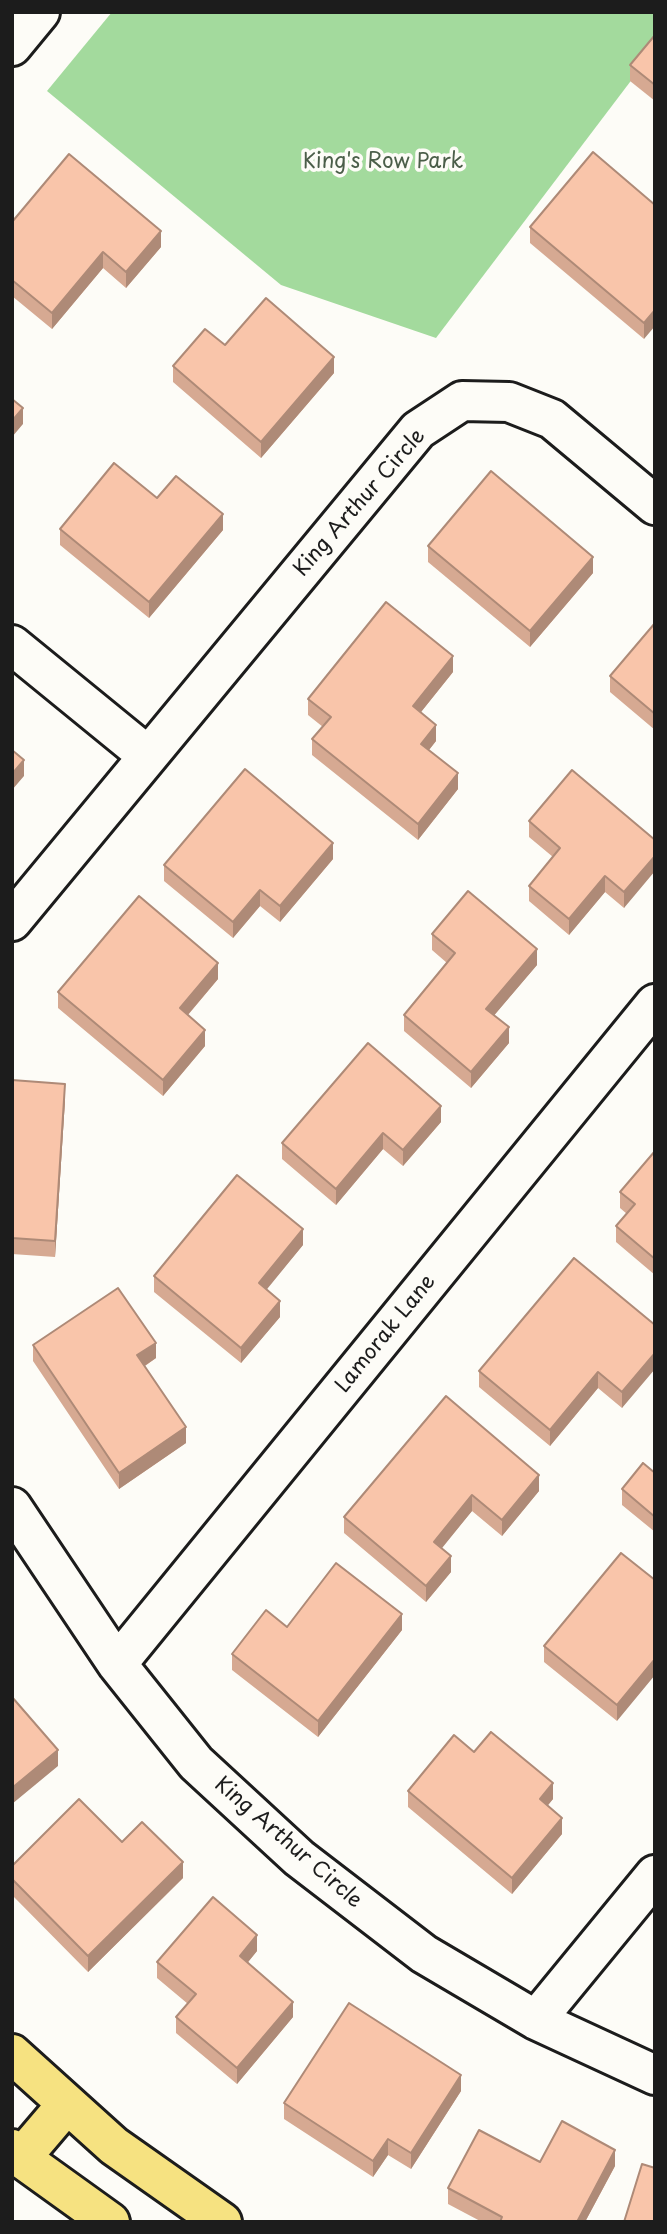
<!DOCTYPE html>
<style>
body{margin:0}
#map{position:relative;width:667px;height:2234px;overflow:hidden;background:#fdfcf7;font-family:"Playpen Sans",sans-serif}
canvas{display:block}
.frame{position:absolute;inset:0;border:14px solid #1c1c1c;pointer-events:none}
</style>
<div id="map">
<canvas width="667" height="2234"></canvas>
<div class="frame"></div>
</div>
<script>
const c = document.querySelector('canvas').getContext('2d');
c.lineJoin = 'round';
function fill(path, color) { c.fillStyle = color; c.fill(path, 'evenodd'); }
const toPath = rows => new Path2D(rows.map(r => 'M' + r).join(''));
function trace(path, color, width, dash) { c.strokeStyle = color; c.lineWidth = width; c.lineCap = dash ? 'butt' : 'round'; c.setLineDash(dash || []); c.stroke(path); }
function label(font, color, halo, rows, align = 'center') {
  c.font = font + ' "Playpen Sans",sans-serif'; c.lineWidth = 7; c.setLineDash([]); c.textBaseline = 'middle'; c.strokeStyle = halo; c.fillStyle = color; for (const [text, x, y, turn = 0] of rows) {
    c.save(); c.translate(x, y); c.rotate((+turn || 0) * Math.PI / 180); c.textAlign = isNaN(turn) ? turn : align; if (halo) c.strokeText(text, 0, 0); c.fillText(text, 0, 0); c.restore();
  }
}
fill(toPath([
 [112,12,655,12,655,49,436,338,281,285,47,91]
]), '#a3da9d');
const minor = toPath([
 [12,46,40,12],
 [12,645,148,756],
 [12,921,418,430,462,401,509,402,552,419,655,505],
 [12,1507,117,1664,196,1763,299,1858,424,1954,536,2020,655,2075],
 [117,1664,655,1004],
 [536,2020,655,1875]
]);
const major = toPath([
 [12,2054,114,2146,222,2222],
 [12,2149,21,2158,110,2222],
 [21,2158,67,2104]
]);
trace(minor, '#1c1c1c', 44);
trace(major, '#1c1c1c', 44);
trace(minor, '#fdfcf7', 38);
trace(major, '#f6e281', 38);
fill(toPath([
 [655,35,655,101,630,81,630,65],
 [655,205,644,339,530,243,530,227],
 [12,222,161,247,126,288,103,268,52,329,12,296],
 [225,345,334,373,261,458,173,382,173,366],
 [157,498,223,530,149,618,60,545,60,529],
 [428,546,593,573,530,647,428,562],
 [655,623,655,730,610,692,610,676],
 [453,672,421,712,436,741,429,750,458,789,418,840,312,755,312,739,323,727,308,715,308,699],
 [529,821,655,840,624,908,605,892,569,935,529,901,529,886,553,857,529,837],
 [333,859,280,922,260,906,233,938,164,881,164,865],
 [432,934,537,965,494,1015,509,1043,471,1088,404,1031,404,1015,447,963,432,950],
 [218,979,188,1015,205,1046,163,1096,58,1008,58,992],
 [12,1080,65,1100,55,1257,12,1254],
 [441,1122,403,1166,383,1149,336,1205,282,1159,282,1143],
 [655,1151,655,1275,616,1242,616,1226,627,1214,620,1208,620,1192],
 [303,1245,266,1289,280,1317,241,1363,154,1292,154,1276],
 [655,1325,622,1408,598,1388,550,1446,479,1387,479,1371],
 [33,1345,156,1358,145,1366,186,1443,119,1489,33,1361],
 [655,1473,655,1532,622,1505,622,1489],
 [539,1475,539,1491,502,1536,472,1511,441,1548,451,1572,426,1602,344,1533,344,1517],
 [621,1553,617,1721,544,1662,544,1646],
 [287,1627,402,1630,318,1737,232,1670,232,1654],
 [474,1752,553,1799,547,1806,562,1834,512,1894,408,1807,408,1791],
 [122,1842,183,1878,88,1972,12,1895,12,1866],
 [257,1951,248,1962,293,2017,237,2084,176,2033,176,2017,188,2004,157,1978,157,1962],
 [461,2091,411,2169,388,2155,373,2177,284,2119,284,2103],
 [615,2166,585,2222,482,2222,448,2204,448,2188]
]), '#d6a992');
fill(toPath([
 [161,231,161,247,126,288,126,272],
 [103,252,103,268,52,329,52,313],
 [655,310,655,326,644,339,644,323],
 [334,357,334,373,261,458,261,442],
 [23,408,23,424,12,437,12,421],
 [223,514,223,530,149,618,149,602],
 [593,557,593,573,530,647,530,631],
 [453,656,453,672,413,722,413,706],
 [436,725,436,741,421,760,421,744],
 [24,760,24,776,12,790,12,774],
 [458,773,458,789,418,840,418,824],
 [333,843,333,859,280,922,280,906],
 [655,856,655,871,624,908,624,892],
 [605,876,605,892,569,935,569,919],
 [260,890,260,906,233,938,233,922],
 [537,949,537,965,486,1025,486,1009],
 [218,963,218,979,180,1024,180,1008],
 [509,1027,509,1043,471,1088,471,1072],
 [205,1030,205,1046,163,1096,163,1080],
 [65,1084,65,1100,55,1257,55,1241],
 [441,1106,441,1122,403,1166,403,1150],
 [383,1133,383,1149,336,1205,336,1189],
 [303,1229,303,1245,259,1299,259,1283],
 [280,1301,280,1317,241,1363,241,1348],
 [156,1343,156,1358,137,1371,137,1355],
 [655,1353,655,1369,622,1408,622,1392],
 [598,1372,598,1388,550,1446,550,1430],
 [186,1427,186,1443,119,1489,119,1473],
 [539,1475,539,1491,502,1536,502,1520],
 [472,1495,472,1511,434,1558,434,1542],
 [451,1556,451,1572,426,1602,426,1586],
 [402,1614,402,1630,318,1737,318,1721],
 [655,1659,655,1675,617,1721,617,1705],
 [58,1750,58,1766,12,1804,12,1788],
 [553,1783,553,1799,540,1815,540,1799],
 [562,1818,562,1834,512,1894,512,1878],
 [183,1862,183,1878,88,1972,88,1956],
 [257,1935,257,1951,240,1972,240,1956],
 [293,2002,293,2017,237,2084,237,2068],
 [461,2075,461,2091,411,2169,411,2153],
 [388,2139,388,2155,373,2177,373,2161],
 [615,2150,615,2166,585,2222,577,2222]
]), '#ae8a77');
const building = toPath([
 [655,35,655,85,630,65,655,35],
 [593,152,655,205,655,310,644,323,530,227,593,152],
 [69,154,161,231,126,272,103,252,52,313,12,280,12,222,69,154],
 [266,298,334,357,261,442,173,366,205,329,225,345,266,298],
 [12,399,23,408,12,421,12,399],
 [114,463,157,498,176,476,223,514,149,602,60,529,114,463],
 [491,471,593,557,530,631,428,546,491,471],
 [386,602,453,656,413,706,436,725,421,744,458,773,418,824,312,739,331,717,308,699,386,602],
 [655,623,655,714,610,676,655,623],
 [12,750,24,760,12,774,12,750],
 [245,769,333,843,280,906,260,890,233,922,164,865,245,769],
 [572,770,655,840,655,856,624,892,605,876,569,919,529,886,560,848,529,821,572,770],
 [468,891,537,949,486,1009,509,1027,471,1072,404,1015,455,953,432,934,468,891],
 [139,896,218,963,180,1008,205,1030,163,1080,58,992,139,896],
 [368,1043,441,1106,403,1150,383,1133,336,1189,282,1143,368,1043],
 [12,1080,65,1084,55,1241,12,1238,12,1080],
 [655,1151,655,1259,616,1226,635,1204,620,1192,655,1151],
 [237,1175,303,1229,259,1283,280,1301,241,1348,154,1276,237,1175],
 [574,1258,655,1325,655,1353,622,1392,598,1372,550,1430,479,1371,574,1258],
 [118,1288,156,1343,137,1355,186,1427,119,1473,33,1345,118,1288],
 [446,1396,539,1475,502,1520,472,1495,434,1542,451,1556,426,1586,344,1517,446,1396],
 [643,1463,655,1473,655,1517,622,1489,643,1463],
 [621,1553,655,1580,655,1659,617,1705,544,1646,621,1553],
 [336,1563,402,1614,318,1721,232,1654,266,1610,287,1627,336,1563],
 [12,1697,58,1750,12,1788,12,1697],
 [491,1732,553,1783,540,1799,562,1818,512,1878,408,1791,454,1735,474,1752,491,1732],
 [79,1799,122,1842,142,1822,183,1862,88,1956,12,1879,12,1866,79,1799],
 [213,1897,257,1935,240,1956,293,2002,237,2068,176,2017,196,1994,157,1962,213,1897],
 [349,2003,461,2075,411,2153,388,2139,373,2161,284,2103,349,2003],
 [562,2121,615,2150,577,2222,500,2222,502,2217,448,2188,479,2130,540,2162,562,2121],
 [642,2164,655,2168,655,2222,624,2222,642,2164]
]);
fill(building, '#f9c5aa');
trace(building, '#ae8a77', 2);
label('21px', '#4b5e49', '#fdfcf7', [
 ["King's Row Park",383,162]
]);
label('21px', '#1c1c1c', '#fdfcf7', [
 ["King Arthur Circle",360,503,-49],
 ["Lamorak Lane",386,1334,-51],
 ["King Arthur Circle",288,1843,41]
]);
</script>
